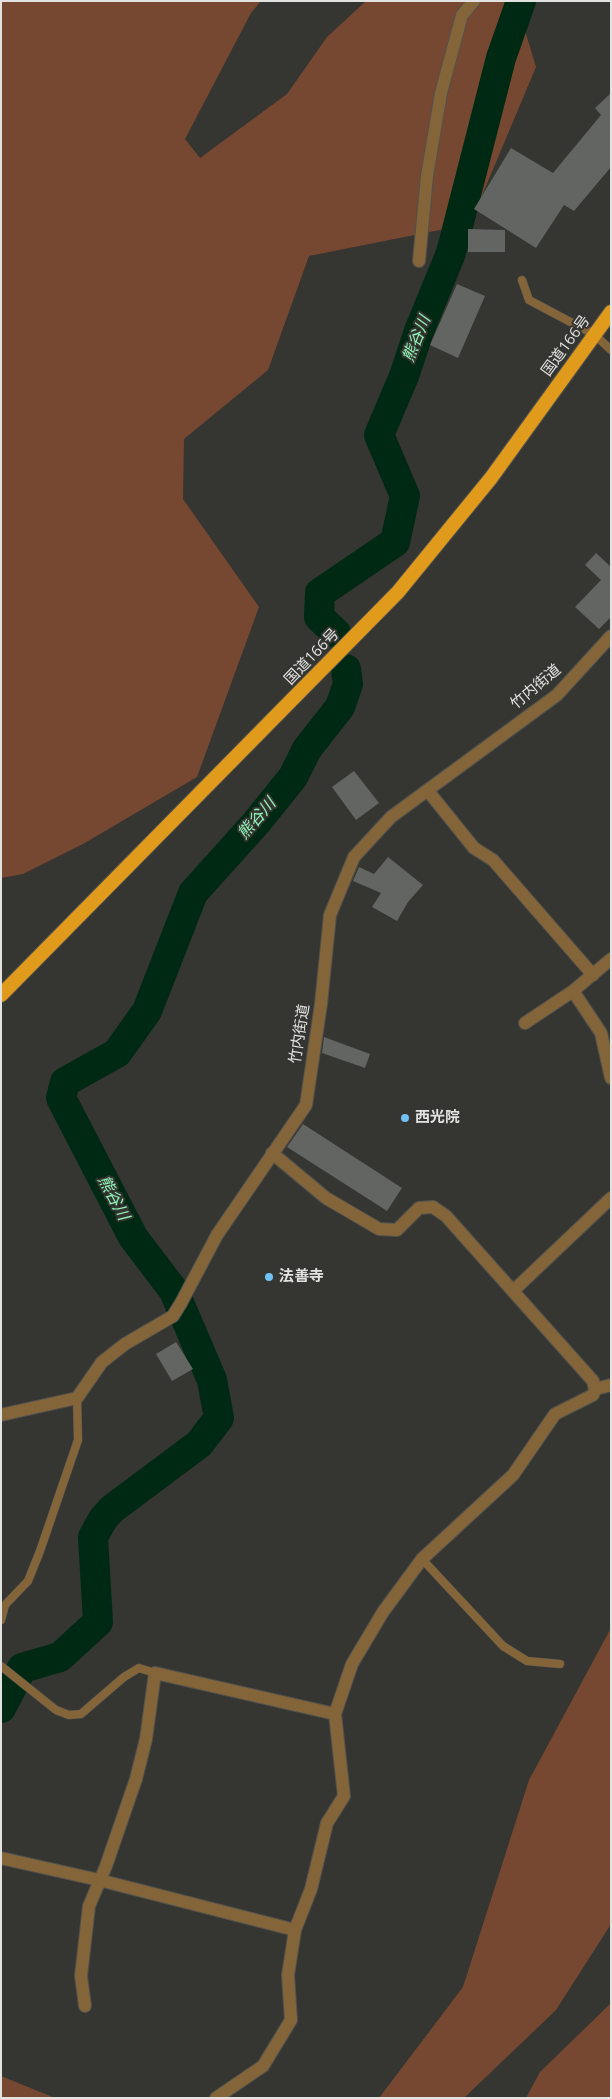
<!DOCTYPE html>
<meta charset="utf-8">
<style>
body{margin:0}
#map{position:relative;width:612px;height:2099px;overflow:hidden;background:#353532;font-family:"Open Sans",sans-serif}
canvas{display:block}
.frame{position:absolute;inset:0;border:2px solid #e2e2e0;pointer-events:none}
</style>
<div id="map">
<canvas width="612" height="2099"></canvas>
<div class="frame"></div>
</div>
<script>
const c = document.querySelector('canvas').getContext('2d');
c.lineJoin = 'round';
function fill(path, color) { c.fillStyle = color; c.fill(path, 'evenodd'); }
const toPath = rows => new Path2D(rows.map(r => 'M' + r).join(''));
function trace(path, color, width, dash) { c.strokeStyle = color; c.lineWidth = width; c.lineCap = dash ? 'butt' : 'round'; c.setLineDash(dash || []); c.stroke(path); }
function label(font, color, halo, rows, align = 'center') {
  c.font = font + ' "Open Sans","Noto Sans JP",sans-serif'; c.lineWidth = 4; c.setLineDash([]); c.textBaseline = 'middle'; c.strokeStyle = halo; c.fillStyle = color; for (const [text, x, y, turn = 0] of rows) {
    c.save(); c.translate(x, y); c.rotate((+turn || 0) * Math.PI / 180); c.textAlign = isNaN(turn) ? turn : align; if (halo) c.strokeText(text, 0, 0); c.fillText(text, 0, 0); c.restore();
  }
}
fill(toPath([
 [1,1,261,1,251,13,185,139,200,158,287,94,327,37,366,1,516,1,536,67,470,224,309,256,268,370,184,439,183,499,259,607,197,777,83,844,23,874,1,878],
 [611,1628,611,1924,556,2010,464,2098,379,2098,463,1987,529,1780],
 [611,2003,611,2098,526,2098,540,2072],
 [1,2076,55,2098,1,2098]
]), '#764831');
trace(toPath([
 [336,633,319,617,320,593,395,542,405,496,379,435,404,376,419,331,451,253,501,58,521,1],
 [1,1708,22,1668,60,1657,98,1622,93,1537,103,1519,112,1509,199,1444,219,1418,212,1380,174,1291,133,1237,61,1098,65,1082,117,1053,147,1011,193,893,256,823,293,777,307,749,340,707,348,684,346,669]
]), '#002914', 30);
fill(toPath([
 [611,93,611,167,574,211,564,205,536,248,474,209,511,148,553,173,601,115,595,108],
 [468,229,505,230,505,252,468,252],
 [457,284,485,296,458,358,430,345],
 [596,553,611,567,611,617,599,629,575,607,601,580,585,565],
 [354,771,379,803,356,820,332,787],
 [388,857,423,885,408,902,397,921,372,907,381,893,353,881,359,867,374,874],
 [324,1037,370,1054,365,1068,322,1053],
 [303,1124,402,1188,387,1211,287,1147],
 [176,1342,193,1369,172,1381,156,1354]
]), '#636562');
const service = toPath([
 [522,280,529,300,595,335,611,350],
 [422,1559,503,1646,527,1661,560,1664],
 [1,1620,5,1605,28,1581,40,1551,78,1440,77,1398],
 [1,1666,56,1710,69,1715,81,1714,124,1677,139,1668,155,1673]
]);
const minor = toPath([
 [419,261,427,176,441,93,462,15,474,1],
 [428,791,474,848,493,860,593,975],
 [573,991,601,1033,611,1078],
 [525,1023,573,991,611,959],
 [513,1291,611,1198],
 [595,1389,611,1385],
 [1,1415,77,1398,102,1362,125,1344,173,1316,181,1303,217,1235,306,1105,321,1004,330,915,354,857,391,817,557,695,611,636],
 [1,1858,99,1880,295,1930],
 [85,2006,81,1976,89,1906,106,1866,136,1779,146,1739,155,1673,335,1714],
 [216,2098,263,2066,291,2020,288,1975,295,1930,311,1889,327,1823,344,1796,335,1714,352,1664,383,1612,422,1559,513,1475,555,1414,593,1395,595,1389,593,1381,446,1216,433,1207,419,1208,397,1230,379,1229,326,1198,272,1153]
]);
const trunk = toPath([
 [1,995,398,592,491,478,611,312]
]);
trace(service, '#51514e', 9);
trace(minor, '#51514e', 14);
trace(trunk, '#51514e', 16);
trace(service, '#846539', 8);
trace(minor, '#846539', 12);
trace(trunk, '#e09a1c', 14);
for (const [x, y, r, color] of [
 [405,1118,5,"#70c2f4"],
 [269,1277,5,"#70c2f4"]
]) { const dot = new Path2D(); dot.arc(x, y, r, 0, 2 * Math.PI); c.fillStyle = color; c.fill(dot); trace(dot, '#353532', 2); }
label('15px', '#e2e2e0', '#353532', [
 ["国道166号",566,346,-54],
 ["国道166号",312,657,-46],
 ["竹内街道",536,687,-40],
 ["竹内街道",300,1034,-81]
]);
label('bold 15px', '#e2e2e0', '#353532', [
 ["西光院",415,1118],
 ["法善寺",279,1277]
], 'left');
label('italic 16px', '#91f7b9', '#353532', [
 ["熊谷川",417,339,-68],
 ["熊谷川",257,819,-49],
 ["熊谷川",113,1198,62]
]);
</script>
